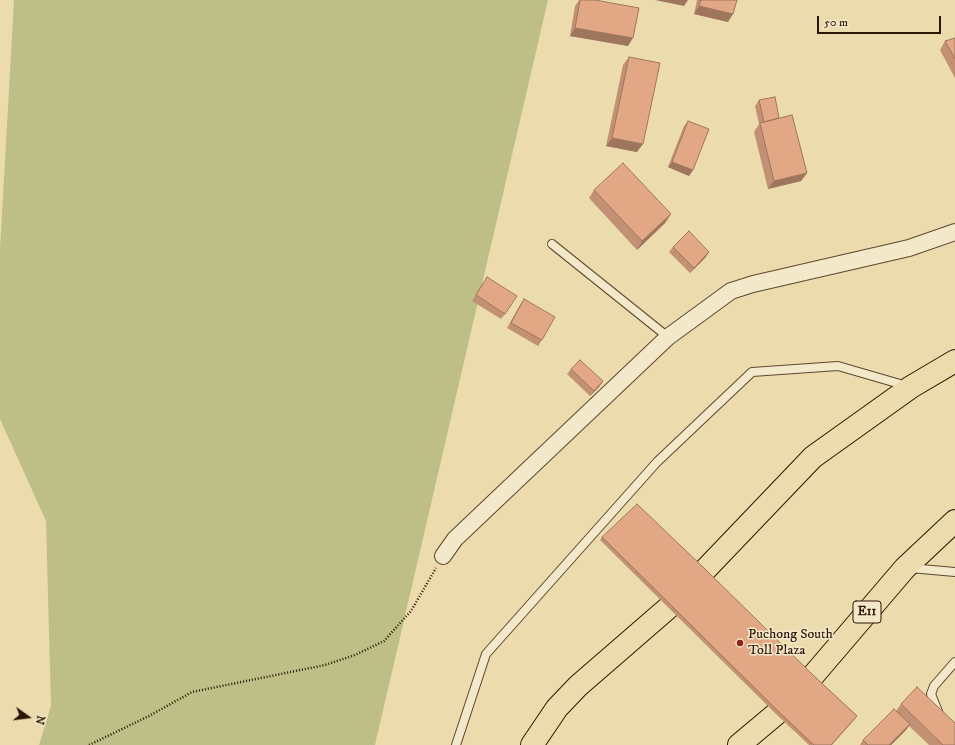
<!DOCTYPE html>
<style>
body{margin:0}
#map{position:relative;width:955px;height:745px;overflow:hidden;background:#ecdcad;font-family:"IM FELL DW Pica",serif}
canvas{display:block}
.north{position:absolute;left:8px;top:697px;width:40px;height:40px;-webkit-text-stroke:3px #f3e8ca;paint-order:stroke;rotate:104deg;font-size:11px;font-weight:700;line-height:16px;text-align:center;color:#2d1503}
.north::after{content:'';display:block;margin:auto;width:14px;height:18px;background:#2d1503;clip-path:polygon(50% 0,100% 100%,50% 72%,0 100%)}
.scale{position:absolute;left:817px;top:16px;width:124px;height:18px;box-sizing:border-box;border:2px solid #2d1503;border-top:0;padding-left:5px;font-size:12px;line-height:14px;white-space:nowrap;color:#2d1503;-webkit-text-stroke:3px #f3e8ca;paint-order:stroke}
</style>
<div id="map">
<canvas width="955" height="745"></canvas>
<div class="north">N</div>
<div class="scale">50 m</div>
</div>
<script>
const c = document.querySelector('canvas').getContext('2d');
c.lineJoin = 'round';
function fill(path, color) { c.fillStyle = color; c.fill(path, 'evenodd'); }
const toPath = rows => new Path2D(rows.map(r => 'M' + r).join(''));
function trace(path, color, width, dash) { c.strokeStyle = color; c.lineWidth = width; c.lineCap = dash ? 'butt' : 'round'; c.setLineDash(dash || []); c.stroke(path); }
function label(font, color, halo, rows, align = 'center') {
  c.font = font + ' "IM FELL DW Pica",serif'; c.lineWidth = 3; c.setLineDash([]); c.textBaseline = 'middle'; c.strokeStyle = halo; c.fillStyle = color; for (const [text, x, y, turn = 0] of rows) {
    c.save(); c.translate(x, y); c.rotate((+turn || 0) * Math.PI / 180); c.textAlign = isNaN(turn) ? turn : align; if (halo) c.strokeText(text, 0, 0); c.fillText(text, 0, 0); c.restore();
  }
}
fill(toPath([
 [14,0,548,0,375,745,39,745,51,706,46,521,0,419,0,249]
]), '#bebf86');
const service = toPath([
 [552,244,668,337],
 [910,568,955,572],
 [939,714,931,694,934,686,955,662],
 [456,745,486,654,657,462,752,372,838,366,907,386]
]);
const minor = toPath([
 [443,556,455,539,668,337,731,291,753,284,909,248,955,232]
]);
const motorway = toPath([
 [703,572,813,457,911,387,955,361],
 [811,678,905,568,955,521],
 [532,745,557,708,578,686,668,608],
 [739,745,776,714]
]);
trace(service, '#5d472e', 10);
trace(minor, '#5d472e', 18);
trace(motorway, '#2d1503', 24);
trace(toPath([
 [89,745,149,716,192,692,325,665,355,655,384,641,411,611,436,568]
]), '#2d1503', 2.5, [1, 2]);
trace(service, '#f3e8ca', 8);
trace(minor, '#f3e8ca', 16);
trace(motorway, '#ecdcad', 22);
fill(toPath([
 [579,0,595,0,628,46,570,36,575,6],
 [697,0,737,0,728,22,694,14],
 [955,38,955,78,940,50,945,41],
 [629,57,637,152,606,146,623,65],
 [759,100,779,118,807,173,801,181,768,189,754,132,759,124,755,106],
 [688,121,693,170,689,176,668,167,684,126],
 [594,190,671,214,665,223,637,250,589,198],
 [673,247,709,252,705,258,690,273,669,252],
 [483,283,505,314,501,319,472,301],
 [524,299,542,340,538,346,507,328,520,305],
 [571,369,603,381,599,387,590,396,567,374],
 [602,537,813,675,857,716,855,719,832,745,809,745,776,714,600,540],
 [901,704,955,745,929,745,909,726,906,730,891,745,860,745,863,740,896,711]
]), '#c29073');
fill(toPath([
 [655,0,688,0,684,6],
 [699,6,733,14,728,22,694,14],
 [575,28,633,38,628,46,570,36],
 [612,138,643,144,637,152,606,146],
 [672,162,693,170,689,176,668,167],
 [807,173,801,181,768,189,774,181],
 [671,214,665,223,637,250,642,241],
 [709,252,705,258,690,273,694,268],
 [603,381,599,387,590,396,594,391],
 [910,724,906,730,891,745,889,745]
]), '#9e765e');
const building = toPath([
 [580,0,595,0,639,8,633,38,575,28,580,0],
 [701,0,737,0,733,14,699,6,701,0],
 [955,38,955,59,945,41,955,38],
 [629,57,660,63,643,144,612,138,629,57],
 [775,97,779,118,764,122,759,100,775,97],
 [792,115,807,173,774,181,760,123,792,115],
 [688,121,709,129,693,170,672,162,688,121],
 [623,163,671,214,642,241,594,190,623,163],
 [689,231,709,252,694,268,673,247,689,231],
 [487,277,517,296,505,314,476,295,487,277],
 [524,299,555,317,542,340,511,323,524,299],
 [580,360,603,381,594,391,571,369,580,360],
 [637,504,705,569,813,675,857,716,831,745,814,745,778,711,602,537,637,504],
 [917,687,955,723,955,745,943,745,901,704,917,687],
 [894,709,910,724,889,745,868,745,863,740,894,709]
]);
fill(building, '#e2a886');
trace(building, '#9e765e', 1);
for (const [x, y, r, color] of [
 [740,643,4,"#8f2418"]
]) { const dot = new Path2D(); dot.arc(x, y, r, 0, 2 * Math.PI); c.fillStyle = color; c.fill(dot); trace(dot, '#f3e8ca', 1.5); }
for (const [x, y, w] of [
 [867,612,28]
]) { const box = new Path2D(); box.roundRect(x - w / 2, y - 11, w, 22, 3); c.fillStyle = '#f3e8ca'; c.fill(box); trace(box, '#2d1503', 1); }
label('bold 13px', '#2d1503', null, [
 ["E11",867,612]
]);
label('14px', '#2d1503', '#f3e8ca', [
 ["Puchong South",748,635],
 ["Toll Plaza",748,651]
], 'left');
</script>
